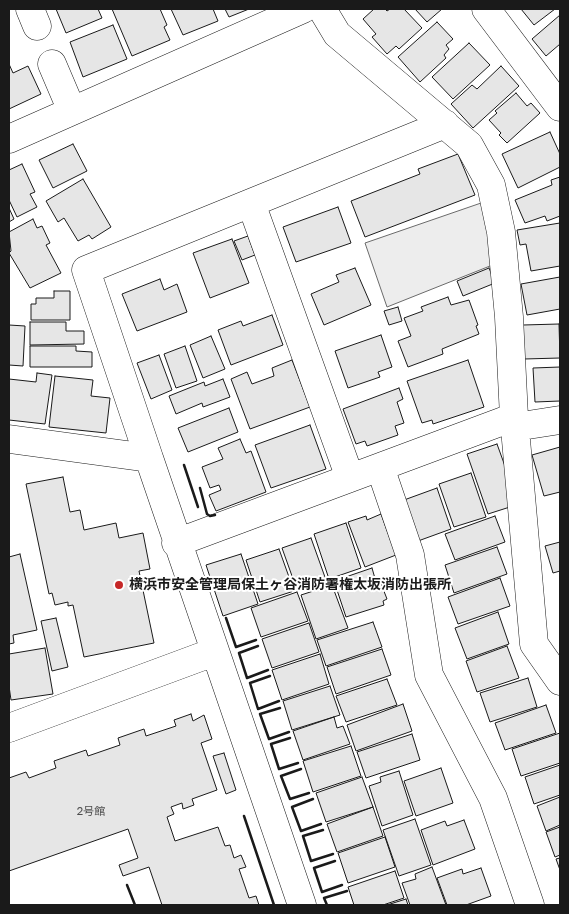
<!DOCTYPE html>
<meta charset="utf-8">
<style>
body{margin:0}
#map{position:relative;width:569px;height:914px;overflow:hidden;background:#fff;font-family:"Golos Text",sans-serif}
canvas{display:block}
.frame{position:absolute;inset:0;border:10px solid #1a1a1a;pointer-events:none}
</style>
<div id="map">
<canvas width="569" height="914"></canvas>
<div class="frame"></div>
</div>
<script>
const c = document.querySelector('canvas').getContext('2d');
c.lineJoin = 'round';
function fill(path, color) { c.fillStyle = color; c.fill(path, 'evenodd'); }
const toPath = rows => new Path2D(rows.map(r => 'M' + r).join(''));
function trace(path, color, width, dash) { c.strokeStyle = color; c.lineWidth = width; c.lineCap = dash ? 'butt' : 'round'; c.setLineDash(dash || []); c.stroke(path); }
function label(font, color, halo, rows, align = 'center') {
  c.font = font + ' "Golos Text","Noto Sans JP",sans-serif'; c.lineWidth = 4; c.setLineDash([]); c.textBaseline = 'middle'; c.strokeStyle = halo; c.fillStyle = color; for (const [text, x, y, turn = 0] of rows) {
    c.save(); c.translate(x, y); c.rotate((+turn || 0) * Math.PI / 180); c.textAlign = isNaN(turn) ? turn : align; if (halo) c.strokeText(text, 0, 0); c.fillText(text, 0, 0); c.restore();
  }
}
const parking = toPath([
 [484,202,495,264,387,307,365,243,484,202]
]);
fill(parking, '#ededed');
trace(parking, '#6a6a6a', 1);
const building = toPath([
 [56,9,98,9,102,18,66,33,56,9],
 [112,9,160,9,167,25,164,27,170,40,132,56,112,9],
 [171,9,213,9,218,21,183,35,171,9],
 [225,9,249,9,229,17,225,9],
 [374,9,385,9,387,11,390,9,404,9,422,28,399,49,396,46,387,54,372,37,376,34,363,19,374,9],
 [415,9,442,9,427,22,415,9],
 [521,9,555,9,534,25,521,9],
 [560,15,560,44,546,56,532,39,560,15],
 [437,22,453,39,446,45,449,49,444,55,446,58,420,82,398,57,437,22],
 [113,25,127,59,83,77,70,42,113,25],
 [469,43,490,65,453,99,432,77,469,43],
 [9,64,13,73,28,66,41,94,9,109,9,64],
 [501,66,519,86,473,128,451,104,472,85,477,89,501,66],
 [516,93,527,106,531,103,540,113,507,143,499,135,501,133,489,120,497,113,495,111,516,93],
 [550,132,560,154,560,167,518,188,502,154,550,132],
 [73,144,87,171,53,188,39,160,73,144],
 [458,154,475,195,365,237,351,201,420,174,418,169,458,154],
 [22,164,35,192,30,194,37,207,17,217,9,200,9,170,22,164],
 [560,177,560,216,547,221,545,216,525,223,515,200,552,185,551,180,560,177],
 [83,179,111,227,92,239,89,235,78,241,64,218,58,222,46,201,83,179],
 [338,207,351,243,296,262,283,227,338,207],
 [9,208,14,219,9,222,9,208],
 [33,219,37,228,42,226,50,243,46,245,61,273,30,288,9,253,11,251,9,232,33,219],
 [560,223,560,266,531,271,526,244,520,245,517,230,560,223],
 [248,236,255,255,242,260,234,241,248,236],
 [232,239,249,283,210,298,193,253,232,239],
 [355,268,371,305,324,325,311,294,339,282,336,275,355,268],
 [489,268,495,283,463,296,457,281,489,268],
 [560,277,560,309,527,315,521,284,560,277],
 [160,279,164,290,177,284,187,312,137,331,122,294,160,279],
 [54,291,70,291,70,320,31,320,31,304,36,304,36,298,54,298,54,291],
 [448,297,451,305,469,300,478,325,476,326,479,334,442,349,443,354,408,367,398,341,411,336,404,318,423,311,421,307,448,297],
 [398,307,402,321,389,325,384,311,398,307],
 [272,315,283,345,231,365,218,330,241,321,243,326,272,315],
 [30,322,66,322,66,331,84,331,84,344,30,345,30,322],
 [559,324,560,358,524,359,523,325,559,324],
 [9,325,25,326,23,366,9,365,9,325],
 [381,335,392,367,378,372,380,377,348,388,335,351,381,335],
 [211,336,225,369,203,378,190,345,211,336],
 [30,346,76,346,76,351,92,352,92,367,30,367,30,346],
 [185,346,197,381,176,388,164,354,185,346],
 [159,355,172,390,151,399,137,363,159,355],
 [292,360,310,407,250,429,231,379,247,372,252,384,274,376,272,368,292,360],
 [468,360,484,407,433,424,432,420,422,423,407,381,468,360],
 [560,367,560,401,535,402,533,368,560,367],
 [37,373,52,375,45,424,9,420,9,379,36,382,37,373],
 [55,376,93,380,91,396,110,398,106,433,49,427,55,376],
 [223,379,230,397,203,407,202,403,176,414,169,396,204,382,205,386,223,379],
 [399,388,403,399,397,402,404,423,395,426,398,435,367,446,365,441,356,444,343,409,399,388],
 [229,408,238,432,188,452,178,428,229,408],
 [310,425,326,469,271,488,255,445,310,425],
 [240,439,246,453,251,451,266,492,216,511,209,495,221,490,219,485,210,488,202,467,223,459,218,448,240,439],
 [497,444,514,491,513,506,488,514,467,454,497,444],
 [560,447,560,492,544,496,532,455,560,447],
 [471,473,486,517,454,527,439,484,471,473],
 [63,477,70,512,80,510,84,530,116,523,119,538,143,533,150,569,139,571,154,643,84,657,73,605,68,606,68,602,55,605,52,593,49,594,26,484,63,477],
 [437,488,451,529,418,541,404,500,437,488],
 [381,514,396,555,365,567,348,522,366,516,367,520,381,514],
 [495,516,505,542,455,560,445,534,495,516],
 [346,523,361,568,329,579,314,534,346,523],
 [311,538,326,580,297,590,282,548,311,538],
 [560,542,560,571,553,573,545,546,560,542],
 [497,547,507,574,454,593,445,565,497,547],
 [279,549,294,591,260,602,246,560,279,549],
 [20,554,37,630,13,635,14,643,9,644,9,557,20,554],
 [241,554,258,604,223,616,206,565,241,554],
 [372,568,376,582,380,581,387,599,383,601,384,605,346,617,334,581,372,568],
 [500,578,510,606,458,624,448,597,500,578],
 [332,585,348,628,316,639,301,595,332,585],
 [297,592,308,621,261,637,251,608,297,592],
 [498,612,509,644,467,659,455,628,498,612],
 [56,618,68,667,52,671,41,621,56,618],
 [373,622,382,647,326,666,317,640,373,622],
 [309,623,319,652,272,668,262,639,309,623],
 [507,646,519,678,477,692,466,661,507,646],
 [45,648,53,694,11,700,9,686,9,654,45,648],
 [382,649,391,675,336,694,327,667,382,649],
 [320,654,329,684,282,700,272,670,320,654],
 [528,678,537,707,490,722,480,693,528,678],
 [387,679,397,705,346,722,336,696,387,679],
 [330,686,340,715,292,730,283,701,330,686],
 [403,704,412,731,356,751,347,725,403,704],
 [546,705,556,733,505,750,495,723,546,705],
 [191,714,193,721,204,715,212,739,201,743,217,790,192,799,194,805,183,809,182,803,171,807,174,814,167,817,175,841,218,827,225,846,230,845,234,858,241,855,246,867,239,869,249,898,256,896,259,905,162,905,149,867,123,876,119,865,138,858,128,829,9,871,9,778,26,772,29,778,56,768,54,761,86,750,88,756,120,745,118,738,144,729,146,736,176,726,174,720,191,714],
 [334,717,337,728,343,726,350,744,303,760,293,731,334,717],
 [560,733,560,763,521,776,512,749,560,733],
 [412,734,420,760,366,778,357,752,412,734],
 [351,746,361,776,313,792,303,761,351,746],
 [224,753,236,790,226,794,213,756,224,753],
 [560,765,560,795,534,804,525,777,560,765],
 [441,768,453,803,416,816,404,781,441,768],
 [399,771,413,815,382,826,369,786,381,782,380,777,399,771],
 [362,777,373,807,326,822,316,793,362,777],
 [560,797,560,825,546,831,537,806,560,797],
 [373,807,383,836,337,852,327,824,373,807],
 [415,819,431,865,399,876,383,830,415,819],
 [464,820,475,849,433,865,421,830,445,821,447,826,464,820],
 [560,827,560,855,555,857,546,832,560,827],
 [385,837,395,867,348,883,338,853,385,837],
 [560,858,560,870,556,859,560,858],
 [432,867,446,905,410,905,402,883,416,879,415,874,432,867],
 [481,868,491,896,466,905,447,905,437,878,462,869,463,874,481,868],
 [395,871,404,898,383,905,354,905,348,887,395,871],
 [406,899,408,905,387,905,406,899]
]);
fill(building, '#e6e6e6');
trace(building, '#1a1a1a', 1);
const minor = toPath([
 [30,9,37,26],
 [322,9,337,34,469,145,491,185,501,232,509,317,514,417,534,644,560,681],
 [486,9,560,107],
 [52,64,72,111],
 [9,139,303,9],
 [251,203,350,478],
 [515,427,560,420],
 [9,439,149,458,302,905],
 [149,458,86,270,445,124],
 [380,467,410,555,429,675,493,798,530,905],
 [176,543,514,417],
 [9,728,214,652]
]);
trace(minor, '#1a1a1a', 29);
trace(minor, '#fff', 28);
trace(toPath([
 [184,465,198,507],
 [200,488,207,514,210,516,215,515],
 [226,618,236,647,256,640],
 [258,646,239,653,247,678,268,670],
 [270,676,250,683,258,709,279,701],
 [280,708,260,714,269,739,289,732],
 [290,738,271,744,279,769,298,763],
 [301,769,281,776,290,799,309,793],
 [313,799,292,807,301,831,321,824],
 [244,816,274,905],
 [323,830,303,836,311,861,333,854],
 [335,861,314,868,322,892,342,885],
 [127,885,135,905],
 [327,905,324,898,347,891]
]), '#1a1a1a', 2.5);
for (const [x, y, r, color] of [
 [119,585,5,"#c62828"]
]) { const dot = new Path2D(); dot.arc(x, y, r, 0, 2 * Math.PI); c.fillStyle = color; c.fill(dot); trace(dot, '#fff', 2); }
label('11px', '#4d4d4d', null, [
 ["2号館",91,812]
]);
label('bold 14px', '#1a1a1a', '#fff', [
 ["横浜市安全管理局保土ヶ谷消防署権太坂消防出張所",129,585]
], 'left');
</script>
